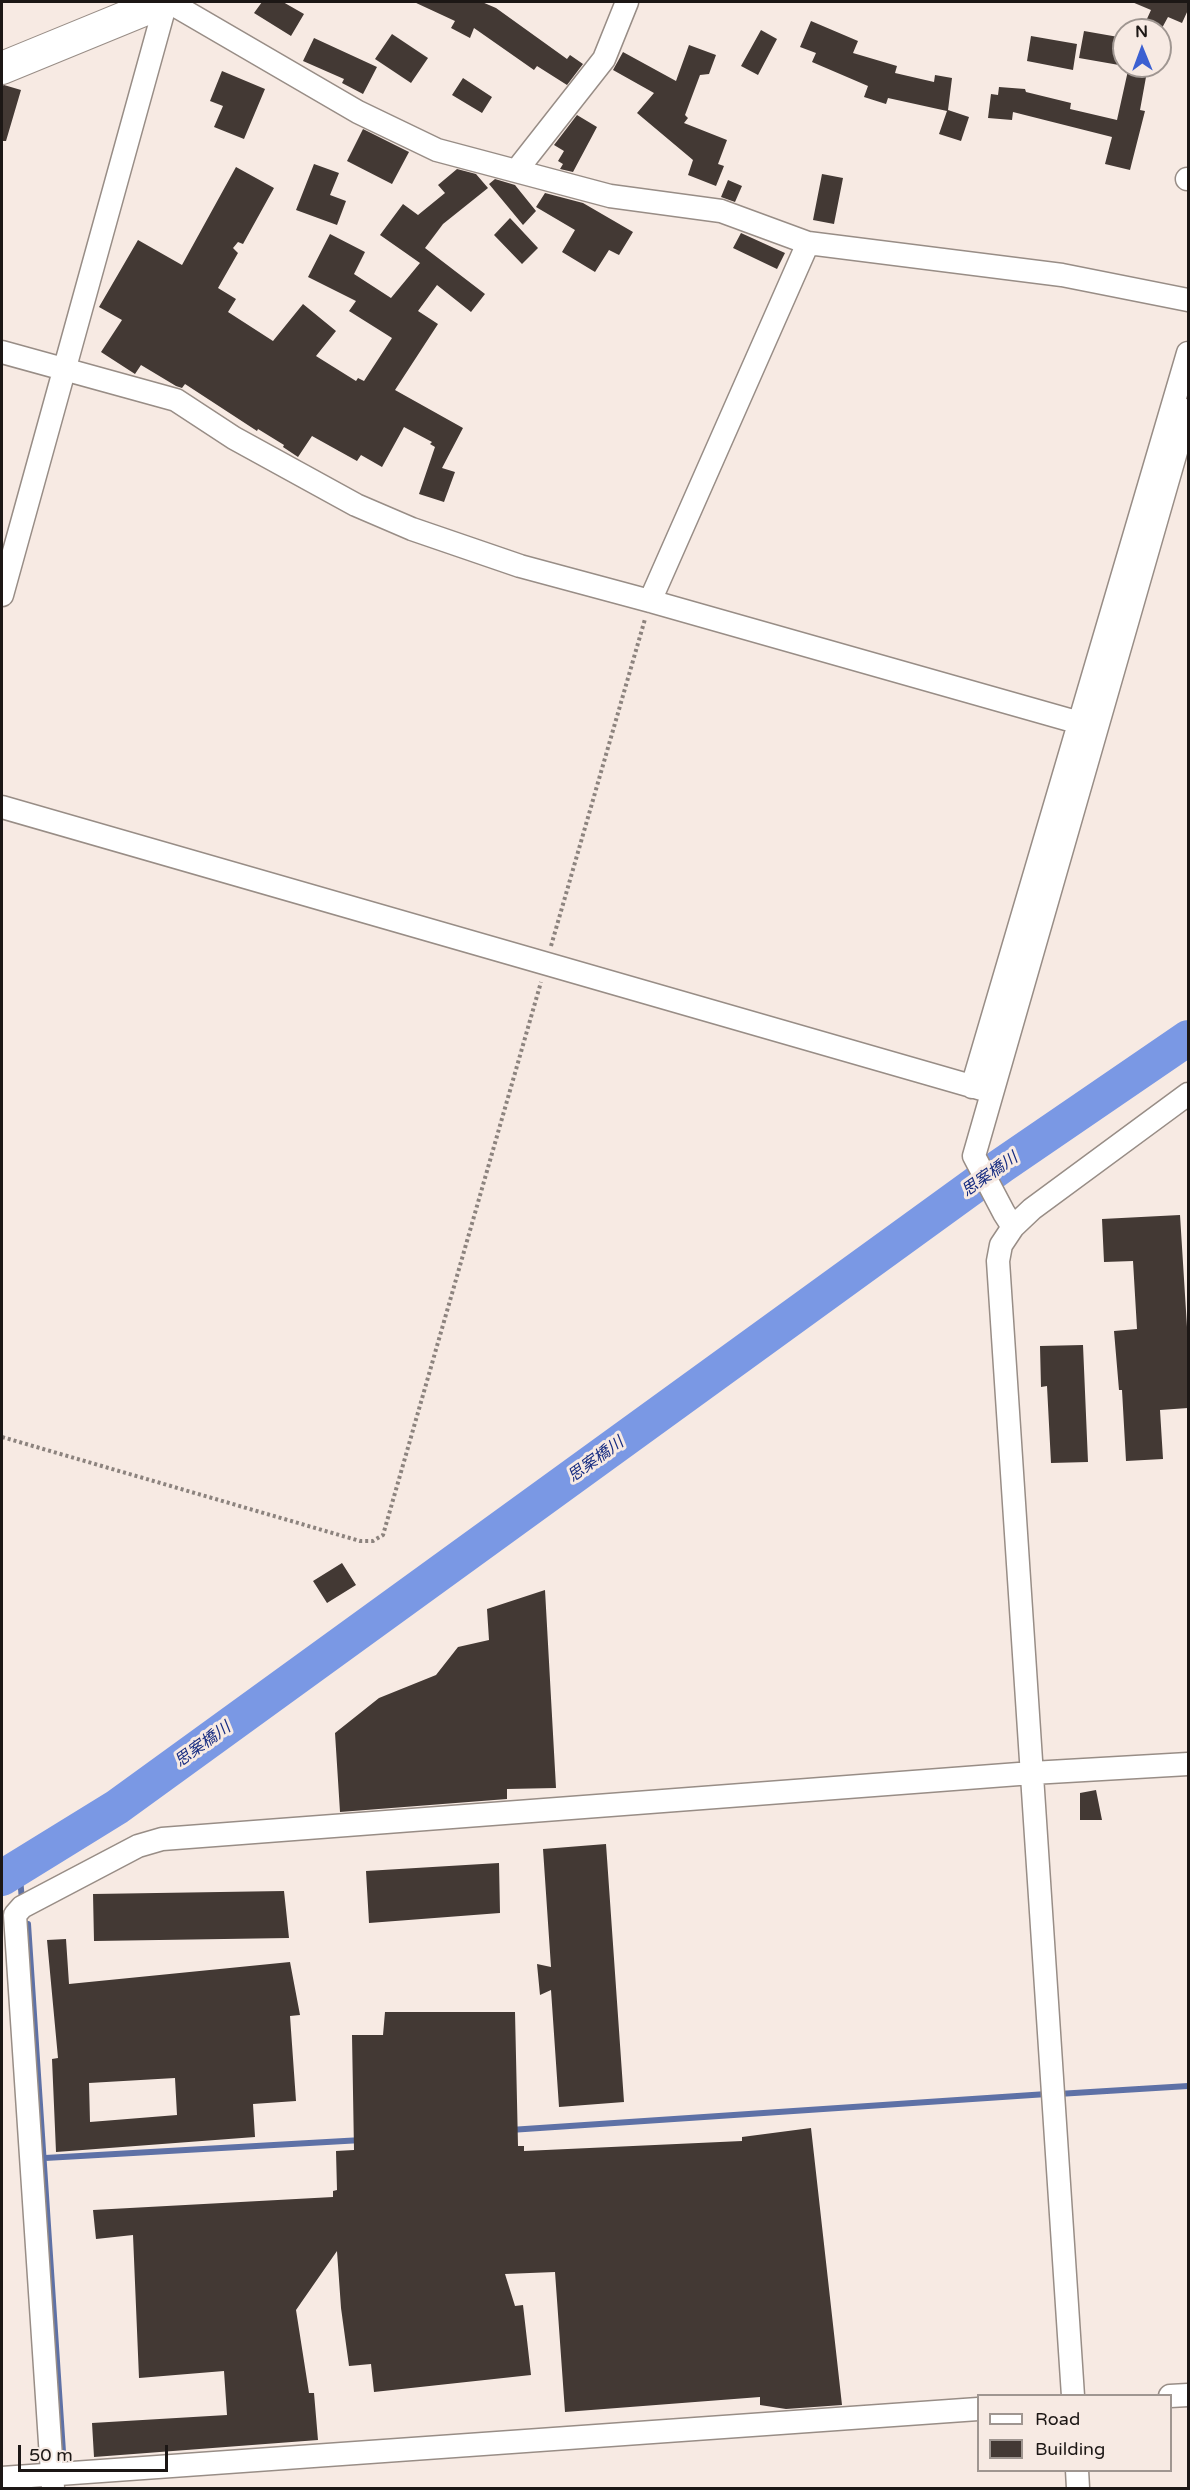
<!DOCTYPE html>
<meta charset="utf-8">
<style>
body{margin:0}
#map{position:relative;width:1190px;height:2490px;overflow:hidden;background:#f7eae3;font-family:"Varela Round",sans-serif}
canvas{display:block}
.frame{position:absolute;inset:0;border:3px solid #1c1715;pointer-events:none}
.legend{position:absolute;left:977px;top:2394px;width:195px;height:78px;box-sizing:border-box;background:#f7eae3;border:2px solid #9f9691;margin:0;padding:8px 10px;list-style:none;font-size:18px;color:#1c1715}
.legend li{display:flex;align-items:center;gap:12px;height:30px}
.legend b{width:30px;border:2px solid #9f9691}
.north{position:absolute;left:1112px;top:18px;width:60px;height:60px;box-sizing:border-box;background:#f7eae3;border:2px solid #9f9691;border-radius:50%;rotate:359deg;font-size:16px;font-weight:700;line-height:24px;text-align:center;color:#1c1715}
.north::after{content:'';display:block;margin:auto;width:21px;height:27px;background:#3c60d1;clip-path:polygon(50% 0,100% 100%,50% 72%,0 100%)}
.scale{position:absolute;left:18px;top:2445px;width:150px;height:27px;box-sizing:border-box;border:3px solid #1c1715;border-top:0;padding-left:8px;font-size:18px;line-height:21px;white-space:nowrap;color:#1c1715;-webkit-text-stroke:4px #f7eae3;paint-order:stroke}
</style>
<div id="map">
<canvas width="1190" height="2490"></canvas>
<div class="frame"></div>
<ul class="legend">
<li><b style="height:8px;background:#fff"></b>Road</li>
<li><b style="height:16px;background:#433934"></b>Building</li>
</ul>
<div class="north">N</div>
<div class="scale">50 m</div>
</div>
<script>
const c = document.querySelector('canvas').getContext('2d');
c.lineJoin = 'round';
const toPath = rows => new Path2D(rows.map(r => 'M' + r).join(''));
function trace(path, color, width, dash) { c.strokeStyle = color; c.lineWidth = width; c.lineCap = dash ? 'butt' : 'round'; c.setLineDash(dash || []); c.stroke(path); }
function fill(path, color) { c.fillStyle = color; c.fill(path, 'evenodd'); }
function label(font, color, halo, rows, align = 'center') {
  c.font = font + ' "Varela Round","Noto Sans JP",sans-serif'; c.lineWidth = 6; c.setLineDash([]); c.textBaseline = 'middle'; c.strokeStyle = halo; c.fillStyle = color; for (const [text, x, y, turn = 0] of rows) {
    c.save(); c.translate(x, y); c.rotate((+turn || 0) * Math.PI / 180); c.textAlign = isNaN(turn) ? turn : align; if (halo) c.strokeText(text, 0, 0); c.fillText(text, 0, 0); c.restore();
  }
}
trace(toPath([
 [19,1867,22,1900],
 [28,1924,64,2467],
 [1058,2094,1188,2086],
 [510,2130,1047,2094],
 [45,2158,362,2140]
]), '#5e71a6', 6);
trace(toPath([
 [2,1878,117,1807,1001,1166,1188,1038]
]), '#7a98e4', 36);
fill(toPath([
 [262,2,283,2,304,14,291,36,254,13],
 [414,2,482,2,496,8,567,59,570,55,583,64,567,85,537,66,534,70,474,28,470,38,451,28,455,21],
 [1132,2,1188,2,1188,10,1182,23,1168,17,1162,28,1146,21,1151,10],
 [811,21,858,41,853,53,897,66,895,73,934,82,935,75,952,78,948,110,969,117,961,141,939,134,947,111,888,98,886,104,864,97,868,86,812,62,816,53,800,47],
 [761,30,777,39,758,75,741,66],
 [1084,31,1124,38,1119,65,1079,58],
 [392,34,428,58,411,83,375,59],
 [1031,36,1077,44,1073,70,1027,61],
 [314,38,377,67,363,94,342,83,344,79,303,61],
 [689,45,716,55,709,74,700,75,685,115,688,118,684,123,727,140,718,164,724,166,716,186,688,175,693,160,637,113,654,93,613,70,623,52,676,81],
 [1129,66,1148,66,1140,110,1145,111,1130,170,1105,164,1112,137,1013,112,1012,120,988,118,991,94,998,95,999,87,1025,89,1026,92,1071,103,1070,109,1117,120],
 [222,71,265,89,244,139,214,127,223,106,210,101],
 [463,78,492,97,482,113,452,95],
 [4,85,21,90,6,141,2,141,2,86],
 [577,115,597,127,573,172,560,169,563,164,558,161,564,151,554,145],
 [363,129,409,152,392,184,347,161],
 [314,164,339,173,330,195,346,201,337,225,296,210],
 [236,167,274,188,243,244,238,242,233,248,238,253,218,288,236,299,228,312,273,341,303,304,336,331,316,356,356,381,358,378,364,381,392,338,349,311,356,301,308,277,330,234,365,252,354,274,391,298,420,263,380,235,403,204,418,215,445,193,438,185,457,169,476,174,488,188,443,224,425,248,485,294,471,312,437,285,418,311,438,324,395,390,463,428,442,468,455,472,444,502,419,494,435,447,430,444,432,442,404,427,382,467,361,455,357,461,312,436,298,457,283,447,284,445,258,429,257,431,185,384,182,388,176,386,141,365,135,374,101,352,122,320,99,307,138,240,182,265],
 [822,174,843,178,834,224,813,220],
 [495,179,515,185,536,211,523,225,489,184],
 [728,180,742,186,735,202,721,197],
 [545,193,583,203,633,232,619,255,609,250,595,272,562,252,575,230,536,207],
 [510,218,538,248,522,264,494,235],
 [741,233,785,253,777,269,733,248],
 [1180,1215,1188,1343,1188,1408,1160,1410,1163,1459,1126,1461,1122,1390,1119,1390,1114,1331,1137,1329,1133,1261,1104,1262,1102,1219],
 [1083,1345,1088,1462,1051,1463,1047,1386,1041,1387,1040,1346],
 [342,1563,356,1585,327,1603,313,1581],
 [545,1590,556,1788,507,1789,507,1799,340,1812,335,1733,379,1698,436,1675,458,1647,489,1640,487,1609],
 [1096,1790,1102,1820,1080,1820,1080,1793],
 [606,1844,624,2102,559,2107,551,1990,540,1995,537,1964,551,1967,543,1849],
 [499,1863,500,1913,369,1923,366,1871],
 [284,1891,289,1938,94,1941,93,1894],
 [66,1939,69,1984,290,1962,300,2015,290,2016,296,2101,253,2104,255,2137,56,2152,52,2059,58,2058,47,1940],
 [175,2078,177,2115,90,2122,89,2083],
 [385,2012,515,2012,518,2146,524,2146,524,2151,742,2141,742,2137,811,2128,842,2405,786,2409,760,2405,760,2397,565,2412,555,2272,505,2274,515,2306,523,2305,531,2375,374,2392,371,2364,349,2366,341,2308,337,2251,296,2310,309,2393,314,2393,318,2440,94,2457,92,2423,227,2415,224,2371,139,2378,133,2235,96,2239,93,2210,333,2197,333,2191,337,2190,336,2151,354,2150,352,2035,383,2035]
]), '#433934');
const street = toPath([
 [169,2,358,112,437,150,610,196,721,211,808,243,1062,275,1188,300],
 [516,171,604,59,627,2],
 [1187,179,1188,179],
 [2,352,176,400,234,438,356,505,412,529,520,566,650,601,1080,723],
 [2,595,166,2],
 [650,601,808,243],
 [2,807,992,1092],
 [972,1087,1188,353],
 [1013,1227,1004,1213,974,1156,1188,410],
 [1073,2396,998,1261,1001,1245,1013,1227,1032,1209,1188,1094],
 [1170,2396,1188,2395],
 [1077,2470,1078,2488],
 [2,2478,978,2409],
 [53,2488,15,1915,22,1907,138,1846,162,1839,1032,1773,1188,1764]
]);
const secondary = toPath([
 [2,68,163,2]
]);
trace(street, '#988d86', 25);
trace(secondary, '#988d86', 34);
trace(toPath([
 [551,946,645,619],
 [2,1437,360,1541,373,1541,383,1535,541,982]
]), '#8c837e', 4, [3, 3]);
trace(street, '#fff', 22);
trace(secondary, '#fff', 32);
label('italic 16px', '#152b81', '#f7eae3', [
 ["思案橋川",990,1175,-35],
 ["思案橋川",596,1460,-36],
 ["思案橋川",203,1745,-36]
]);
</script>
